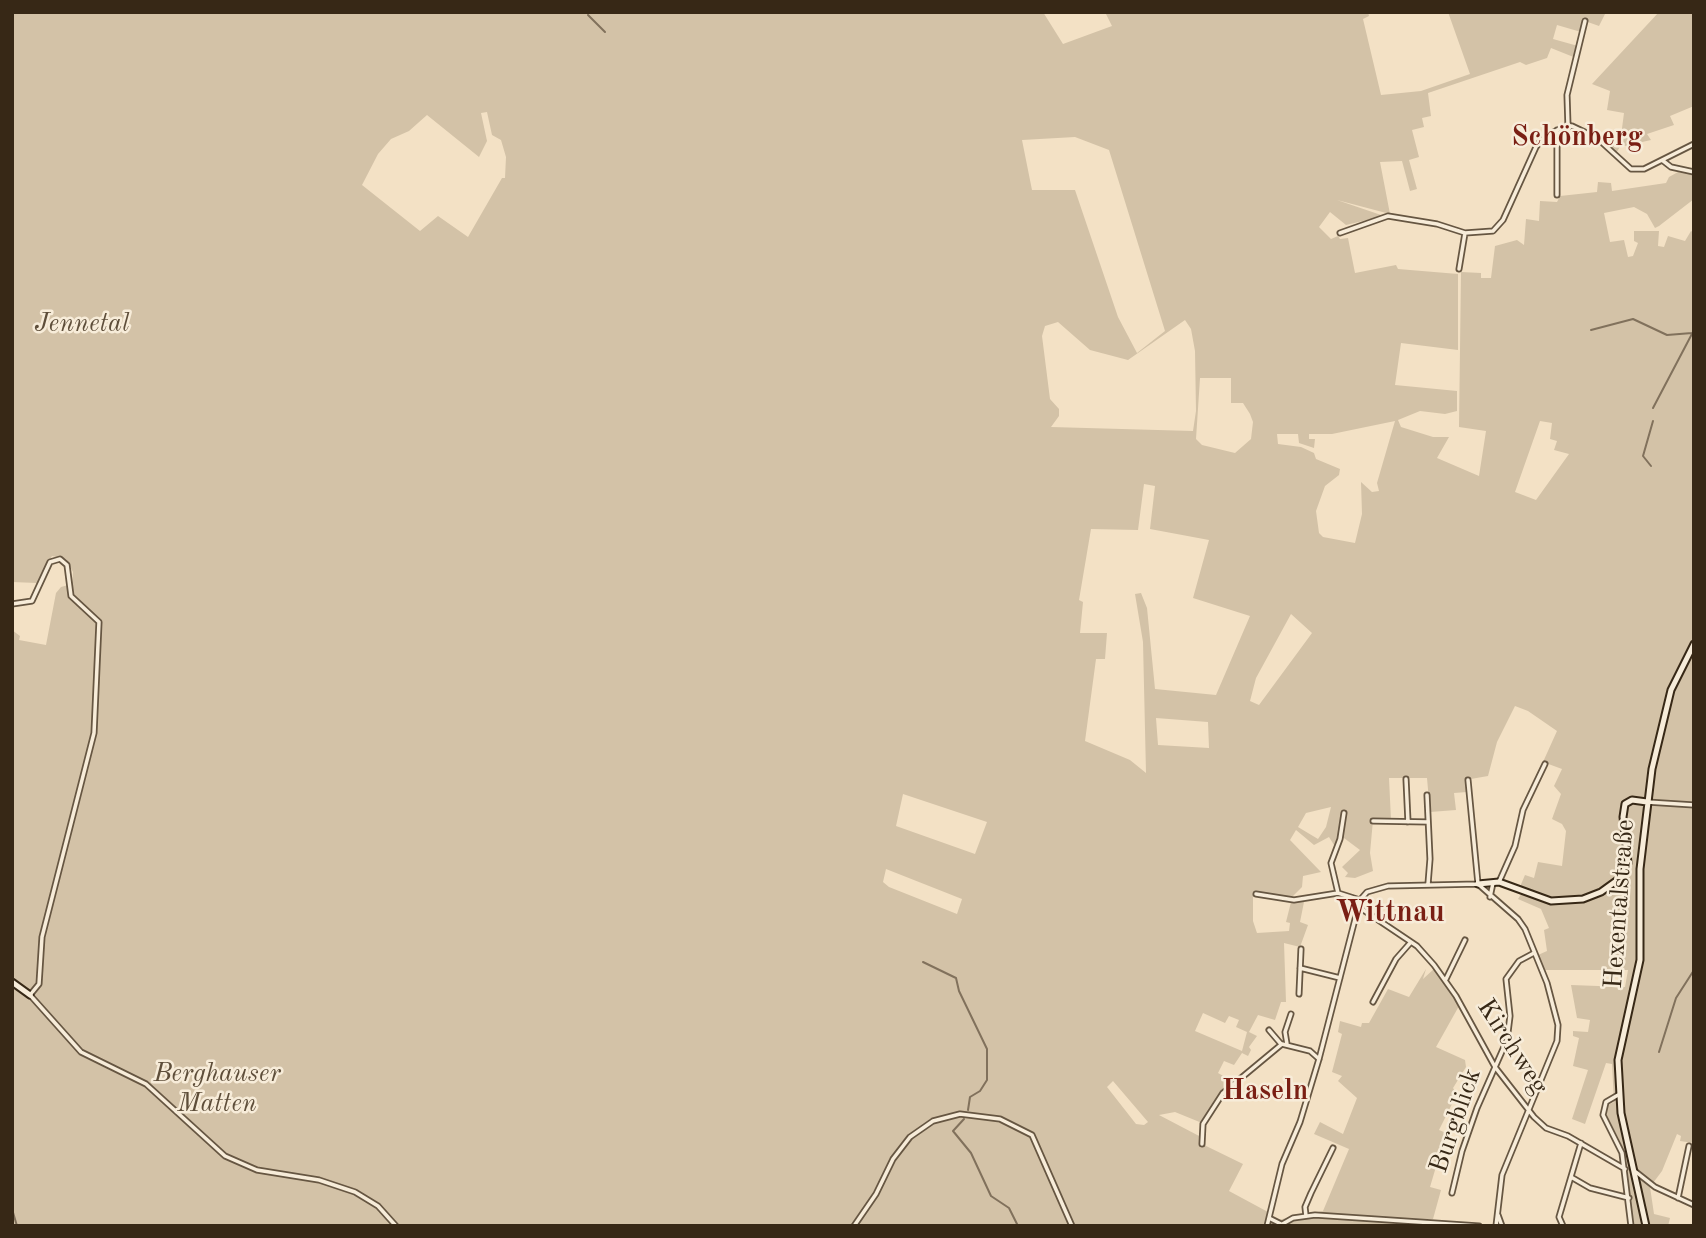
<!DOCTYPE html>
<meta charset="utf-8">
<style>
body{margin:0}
#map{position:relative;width:1706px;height:1238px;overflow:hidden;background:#f3e1c5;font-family:"Old Standard TT",serif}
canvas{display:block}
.frame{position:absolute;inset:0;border:14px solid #372816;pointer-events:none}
</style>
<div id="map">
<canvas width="1706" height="1238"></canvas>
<div class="frame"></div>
</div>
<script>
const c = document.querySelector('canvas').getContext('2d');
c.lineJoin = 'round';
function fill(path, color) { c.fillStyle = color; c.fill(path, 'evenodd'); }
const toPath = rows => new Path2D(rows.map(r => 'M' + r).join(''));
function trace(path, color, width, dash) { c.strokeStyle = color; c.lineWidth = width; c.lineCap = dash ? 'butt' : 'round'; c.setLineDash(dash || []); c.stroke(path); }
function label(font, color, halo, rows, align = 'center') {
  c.font = font + ' "Old Standard TT",serif'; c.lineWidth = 5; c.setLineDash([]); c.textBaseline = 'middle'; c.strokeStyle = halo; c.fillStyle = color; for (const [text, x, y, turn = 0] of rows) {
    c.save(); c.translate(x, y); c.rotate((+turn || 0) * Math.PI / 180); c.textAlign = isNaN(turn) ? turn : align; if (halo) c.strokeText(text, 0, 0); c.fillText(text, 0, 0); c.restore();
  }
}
fill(toPath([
 [12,12,1043,12,1063,44,1112,26,1105,12,1368,12,1369,16,1363,19,1381,95,1421,91,1470,74,1448,12,1606,12,1599,26,1585,21,1581,32,1557,25,1553,39,1578,46,1576,58,1551,48,1547,58,1526,65,1520,62,1428,93,1431,116,1422,118,1424,127,1412,130,1419,157,1409,160,1417,189,1410,191,1402,161,1380,162,1390,214,1337,200,1384,216,1346,225,1330,212,1319,227,1331,239,1338,236,1340,239,1348,238,1355,273,1396,265,1398,269,1458,274,1458,350,1401,343,1395,385,1457,391,1457,411,1445,414,1420,411,1398,420,1401,427,1433,437,1449,437,1437,458,1479,476,1486,431,1459,427,1461,272,1481,273,1481,278,1491,278,1495,246,1517,240,1524,245,1526,219,1539,221,1540,201,1557,202,1560,196,1597,192,1598,182,1611,183,1612,191,1666,183,1669,177,1678,172,1694,174,1694,199,1659,226,1655,228,1647,214,1634,207,1604,213,1610,242,1624,240,1628,257,1633,256,1638,243,1634,241,1634,231,1659,231,1658,246,1664,247,1668,236,1685,241,1691,231,1694,233,1694,1143,1680,1141,1681,1136,1677,1134,1662,1171,1650,1187,1654,1214,1670,1218,1668,1226,1633,1226,1626,1157,1619,1139,1605,1114,1606,1106,1614,1102,1612,1064,1606,1063,1585,1124,1572,1119,1588,1070,1573,1066,1579,1038,1573,1036,1573,1031,1588,1032,1590,1020,1577,1018,1571,985,1625,987,1628,970,1545,970,1538,955,1547,951,1544,930,1549,928,1541,909,1518,899,1523,891,1519,889,1525,875,1534,878,1538,862,1562,866,1566,831,1562,824,1552,819,1561,794,1554,786,1562,769,1543,762,1557,731,1528,711,1515,706,1497,742,1488,776,1465,780,1467,792,1454,793,1456,810,1430,812,1427,778,1389,778,1391,820,1373,820,1370,853,1373,871,1355,878,1345,877,1348,873,1342,867,1360,850,1344,838,1334,845,1329,837,1314,845,1296,830,1290,840,1321,872,1303,876,1302,887,1291,898,1253,893,1253,921,1257,933,1289,931,1290,923,1286,922,1291,902,1304,902,1300,922,1308,925,1300,947,1284,943,1286,1002,1281,1002,1275,1020,1258,1015,1249,1032,1257,1036,1249,1047,1251,1050,1248,1056,1242,1053,1234,1065,1224,1061,1218,1073,1234,1082,1220,1093,1202,1123,1175,1112,1159,1115,1201,1137,1202,1144,1243,1164,1229,1191,1268,1212,1268,1215,1277,1220,1323,1211,1349,1149,1314,1134,1320,1122,1343,1134,1357,1098,1338,1081,1342,1076,1332,1072,1342,1034,1338,1032,1340,1021,1361,1027,1362,1023,1369,1023,1388,989,1409,997,1426,969,1423,979,1435,968,1459,1006,1436,1047,1465,1060,1466,1067,1453,1088,1457,1094,1439,1130,1446,1133,1430,1187,1441,1190,1433,1219,1409,1219,1408,1225,1414,1226,12,1226,12,630,20,636,19,640,46,645,56,593,61,587,72,584,73,572,66,559,52,556,37,583,12,582],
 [487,112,492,135,501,140,506,157,505,178,502,178,468,237,438,216,420,231,362,185,378,154,391,139,409,131,427,115,479,157,487,141,481,113],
 [1075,137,1109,150,1165,331,1137,353,1118,317,1075,190,1032,190,1022,140],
 [1185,320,1191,329,1195,351,1196,411,1193,431,1051,427,1059,416,1059,409,1050,399,1042,336,1045,326,1058,322,1090,350,1128,360],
 [1200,378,1231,378,1231,403,1243,403,1250,414,1253,422,1251,439,1235,453,1202,445,1196,439],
 [1395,421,1377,483,1379,491,1372,492,1361,482,1362,514,1355,543,1323,537,1319,533,1316,511,1325,486,1339,475,1340,469,1316,459,1314,453,1301,447,1278,444,1277,434,1298,434,1299,443,1314,448,1315,439,1309,439,1309,434,1332,434],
 [1540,421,1552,423,1550,439,1557,441,1554,450,1569,454,1536,500,1515,492],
 [1144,484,1155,486,1150,529,1209,540,1193,598,1250,616,1216,695,1155,689,1147,608,1141,593,1135,594,1143,642,1146,773,1130,760,1085,741,1096,659,1105,659,1107,633,1080,633,1083,602,1079,600,1091,529,1138,530],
 [1291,614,1312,633,1259,705,1250,701,1256,678],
 [1156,718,1208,722,1209,748,1158,745],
 [903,794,987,822,975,854,896,826],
 [1331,807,1326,827,1318,839,1298,827,1306,813],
 [886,869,962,899,957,914,889,887,883,882],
 [1203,1013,1225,1023,1229,1016,1239,1020,1236,1027,1247,1032,1242,1051,1195,1031],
 [1113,1081,1148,1122,1144,1125,1136,1124,1107,1087],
 [1659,12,1694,12,1694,106,1670,116,1674,125,1647,134,1651,140,1620,147,1616,153,1602,139,1621,136,1624,113,1607,110,1610,91,1592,84]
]), '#d3c2a7');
trace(toPath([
 [588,15,605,32],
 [1591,330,1633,319,1667,335,1692,333],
 [1653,408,1694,330],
 [1651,466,1643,456,1653,421],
 [923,962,956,978,959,991,987,1049,987,1080,980,1091,970,1097,968,1110],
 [1659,1052,1676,998,1694,970],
 [964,1119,953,1131,971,1153,991,1196,1009,1208,1018,1226],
 [12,1209,17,1226]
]), '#81715c', 2);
const street = toPath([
 [1568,126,1567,95,1585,21],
 [1662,160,1671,167,1694,172],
 [1557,195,1557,130],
 [1340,233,1388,216,1437,224,1465,233,1493,231,1503,220,1536,147,1544,137,1563,127,1572,126,1597,138,1631,169,1644,169,1694,144],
 [1459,269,1465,233],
 [12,604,32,601,50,562,60,559,67,565,71,596,99,622,94,733,42,937,39,984,30,995,81,1052,146,1084,225,1156,257,1170,319,1180,355,1192,378,1206,396,1226],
 [1406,779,1408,822],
 [1468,780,1478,884],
 [1427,795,1430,859,1428,884],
 [1647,802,1694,805],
 [1373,821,1428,822],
 [1499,882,1515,846,1523,810,1545,764],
 [1478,884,1518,919,1525,929,1547,983,1558,1025,1557,1041,1502,1175,1496,1226],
 [1338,893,1331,863,1340,839,1344,813],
 [1256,894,1294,900,1338,893,1360,900],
 [1490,897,1493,883],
 [1360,900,1367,892,1388,886,1478,884],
 [1359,907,1417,946,1434,965,1456,996,1495,1067,1534,1117,1546,1128,1568,1136,1625,1169],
 [1300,968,1340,978],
 [1446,979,1465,940],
 [1299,994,1301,949],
 [1373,1002,1396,959,1411,942],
 [1269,1030,1281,1044],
 [1287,1044,1285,1032,1291,1014],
 [1618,1095,1606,1102,1603,1115,1622,1153,1631,1226],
 [1202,1144,1203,1124,1223,1093,1282,1044,1310,1051,1319,1059],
 [1636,1172,1655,1187,1694,1205],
 [1571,1177,1590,1188,1629,1198],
 [1452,1193,1462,1151,1477,1108,1507,1040,1510,1016,1506,979,1519,961,1534,953],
 [1678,1198,1689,1146],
 [1498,1215,1502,1226],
 [1306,1216,1305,1207,1311,1193,1333,1148],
 [1269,1218,1281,1224],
 [854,1226,876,1194,893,1159,910,1137,933,1121,960,1114,1000,1119,1032,1135,1072,1226],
 [1267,1226,1282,1164,1300,1122,1319,1059,1360,900],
 [1279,1226,1293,1218,1315,1215,1479,1226],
 [1563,1226,1559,1217,1581,1143]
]);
const secondary = toPath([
 [1478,884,1499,882,1551,901,1583,899,1601,892,1619,879,1628,863,1623,817,1625,804,1632,800,1647,802],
 [12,982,30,995],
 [1646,1226,1621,1113,1618,1060,1640,960,1640,869,1652,769,1671,690,1694,644]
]);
trace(street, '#665642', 7);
trace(secondary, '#372816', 9);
trace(street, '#f7ecd9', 3.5);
trace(secondary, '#f7ecd9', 5);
label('italic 26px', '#5e4e3a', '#f7ecd9', [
 ["Jennetal",82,324],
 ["Berghauser",217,1074],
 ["Matten",217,1104]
]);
label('26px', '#372816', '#f7ecd9', [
 ["Hexentalstraße",1620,904,-86],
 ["Kirchweg",1512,1047,57],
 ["Burgblick",1456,1121,-71]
]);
label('bold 28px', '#7a1f14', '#f7ecd9', [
 ["Schönberg",1577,138],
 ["Haseln",1265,1092]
]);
label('bold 30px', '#7a1f14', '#f7ecd9', [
 ["Wittnau",1390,913]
]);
</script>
